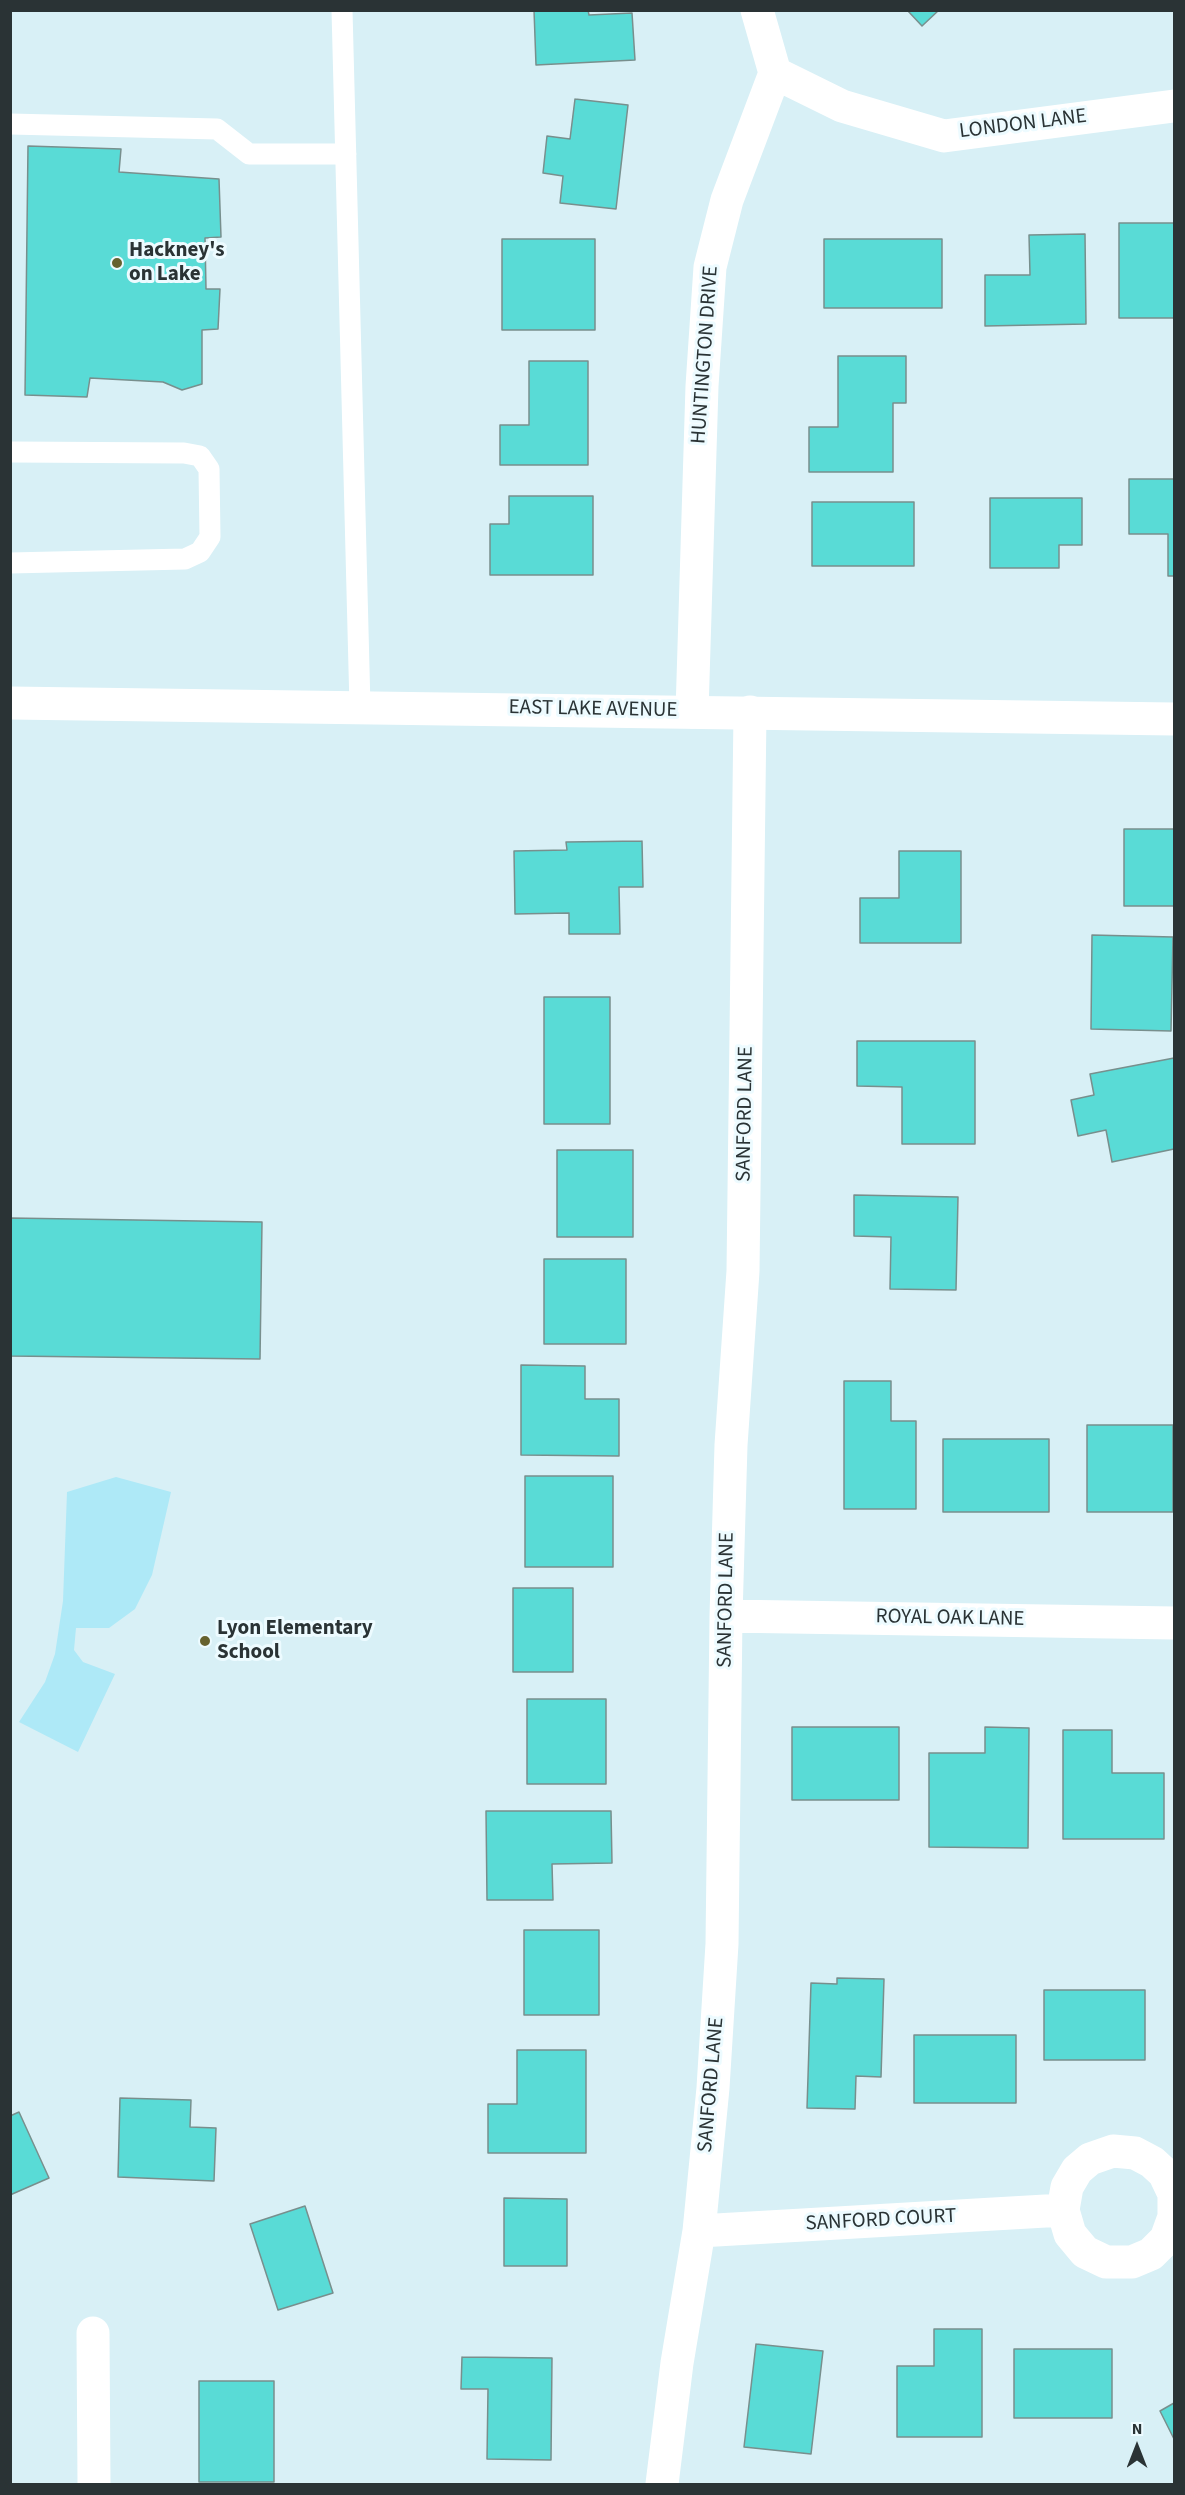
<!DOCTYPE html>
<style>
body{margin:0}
#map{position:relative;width:1185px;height:2495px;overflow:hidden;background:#d8f0f6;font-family:"Source Sans 3",sans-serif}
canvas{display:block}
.frame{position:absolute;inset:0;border:12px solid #2a3335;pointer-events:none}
.north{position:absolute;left:1107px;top:2417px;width:60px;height:60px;-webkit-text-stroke:4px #edfbff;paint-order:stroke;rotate:0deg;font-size:16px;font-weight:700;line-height:24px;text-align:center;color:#2a3335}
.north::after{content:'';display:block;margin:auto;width:21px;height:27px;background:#2a3335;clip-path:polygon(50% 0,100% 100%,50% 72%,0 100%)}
</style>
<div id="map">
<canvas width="1185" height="2495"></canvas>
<div class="frame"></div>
<div class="north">N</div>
</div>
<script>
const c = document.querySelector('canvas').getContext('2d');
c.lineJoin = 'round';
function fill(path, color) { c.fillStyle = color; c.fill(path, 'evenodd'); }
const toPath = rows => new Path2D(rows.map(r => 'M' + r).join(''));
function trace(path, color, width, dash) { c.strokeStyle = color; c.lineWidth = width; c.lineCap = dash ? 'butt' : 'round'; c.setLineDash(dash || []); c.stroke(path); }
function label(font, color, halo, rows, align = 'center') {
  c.font = font + ' "Source Sans 3",sans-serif'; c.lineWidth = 6; c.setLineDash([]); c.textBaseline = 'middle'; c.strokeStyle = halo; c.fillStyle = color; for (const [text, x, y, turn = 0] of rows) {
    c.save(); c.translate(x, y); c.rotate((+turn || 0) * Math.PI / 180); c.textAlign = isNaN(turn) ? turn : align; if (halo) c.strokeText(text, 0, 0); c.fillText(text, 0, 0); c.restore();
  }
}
fill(toPath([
 [116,1477,171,1492,152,1575,135,1609,109,1628,76,1628,74,1650,83,1662,115,1674,78,1752,19,1722,45,1682,55,1654,63,1601,67,1492]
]), '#aee9f7');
const building = toPath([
 [534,10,588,10,589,15,632,13,635,60,536,65,534,10],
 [907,10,939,10,922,26,907,10],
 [575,99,628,105,616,209,560,203,563,176,543,173,547,136,570,139,575,99],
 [28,146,121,149,119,172,219,179,221,237,205,238,206,289,220,289,218,329,202,330,202,384,182,390,163,382,90,378,87,397,25,395,28,146],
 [1119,223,1174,223,1174,318,1119,318,1119,223],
 [1085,234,1086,324,985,326,985,275,1030,275,1029,235,1085,234],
 [502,239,595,239,595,330,502,330,502,239],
 [824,239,942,239,942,308,824,308,824,239],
 [838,356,906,356,906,403,893,403,893,472,809,472,809,427,838,427,838,356],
 [529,361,588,361,588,465,500,465,500,425,529,425,529,361],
 [1129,479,1174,479,1174,576,1168,576,1168,534,1129,534,1129,479],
 [509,496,593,496,593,575,490,575,490,524,509,524,509,496],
 [990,498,1082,498,1082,545,1059,545,1059,568,990,568,990,498],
 [812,502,914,502,914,566,812,566,812,502],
 [1124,829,1174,829,1174,906,1124,906,1124,829],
 [642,841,643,887,619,887,620,934,569,934,569,913,515,914,514,851,567,850,566,842,642,841],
 [899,851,961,851,961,943,860,943,860,898,899,898,899,851],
 [1092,935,1173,937,1171,1031,1091,1029,1092,935],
 [544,997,610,997,610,1124,544,1124,544,997],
 [857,1041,975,1041,975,1144,902,1144,902,1087,857,1086,857,1041],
 [1174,1058,1174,1149,1112,1162,1106,1130,1078,1136,1071,1100,1094,1095,1090,1074,1174,1058],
 [557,1150,633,1150,633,1237,557,1237,557,1150],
 [854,1195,958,1197,956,1290,890,1289,891,1237,854,1236,854,1195],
 [10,1218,262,1222,260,1359,10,1356,10,1218],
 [544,1259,626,1259,626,1344,544,1344,544,1259],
 [521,1365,585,1366,585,1399,619,1399,619,1456,521,1455,521,1365],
 [844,1381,891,1381,891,1421,916,1421,916,1509,844,1509,844,1381],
 [1087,1425,1173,1425,1173,1512,1087,1512,1087,1425],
 [943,1439,1049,1439,1049,1512,943,1512,943,1439],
 [525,1476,613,1476,613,1567,525,1567,525,1476],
 [513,1588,573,1588,573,1672,513,1672,513,1588],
 [527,1699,606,1699,606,1784,527,1784,527,1699],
 [792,1727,899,1727,899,1800,792,1800,792,1727],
 [985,1727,1029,1728,1028,1848,929,1847,929,1753,985,1753,985,1727],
 [1063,1730,1112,1730,1112,1773,1164,1773,1164,1839,1063,1839,1063,1730],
 [486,1811,611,1811,612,1863,552,1864,553,1900,487,1900,486,1811],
 [524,1930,599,1930,599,2015,524,2015,524,1930],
 [837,1978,884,1979,881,2077,856,2076,855,2109,807,2108,811,1983,837,1984,837,1978],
 [1044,1990,1145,1990,1145,2060,1044,2060,1044,1990],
 [914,2035,1016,2035,1016,2103,914,2103,914,2035],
 [517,2050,586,2050,586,2153,488,2153,488,2104,517,2104,517,2050],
 [120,2098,191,2100,190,2127,216,2128,214,2181,118,2177,120,2098],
 [19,2112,49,2178,10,2195,10,2116,19,2112],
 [504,2198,567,2199,567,2266,504,2266,504,2198],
 [305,2206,333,2293,278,2310,250,2224,305,2206],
 [934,2329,982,2329,982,2437,897,2437,897,2366,934,2366,934,2329],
 [756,2344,823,2351,811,2454,744,2447,756,2344],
 [1014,2349,1112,2349,1112,2418,1014,2418,1014,2349],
 [462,2357,552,2358,551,2460,487,2459,488,2389,461,2389,462,2357],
 [199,2381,274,2381,274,2482,199,2482,199,2381],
 [1174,2403,1174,2439,1160,2411,1174,2403]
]);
fill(building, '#59dbd6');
trace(building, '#788f8d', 1.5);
trace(toPath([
 [342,10,360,707],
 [10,124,217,129,249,154,346,154],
 [10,452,184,453,200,456,209,469,210,537,200,552,185,559,10,563]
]), '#fff', 21);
trace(toPath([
 [775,73,842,106,944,136,1174,106],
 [692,712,702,386,710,267,727,200,775,73,757,10],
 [726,1616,1174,1623],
 [1174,2216,1174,2194,1164,2173,1152,2162,1135,2153,1113,2151,1090,2159,1077,2170,1067,2187,1063,2210,1070,2234,1085,2252,1106,2262,1132,2262,1151,2254,1166,2239,1174,2217],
 [699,2231,1063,2210],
 [93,2333,94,2484],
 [662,2484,677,2363,699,2231,713,2088,722,1944,726,1616,731,1445,743,1271,750,712]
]), '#fff', 33);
trace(toPath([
 [10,703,1174,719]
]), '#fff', 33);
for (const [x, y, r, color] of [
 [117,263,6,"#66622f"],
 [205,1641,6,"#66622f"]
]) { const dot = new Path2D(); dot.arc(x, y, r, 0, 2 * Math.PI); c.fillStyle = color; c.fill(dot); trace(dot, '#edfbff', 2); }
label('21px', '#2a3335', '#edfbff', [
 ["LONDON LANE",1023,125,-7],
 ["HUNTINGTON DRIVE",706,355,-86],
 ["EAST LAKE AVENUE",593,710,1],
 ["SANFORD LANE",746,1114,-89],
 ["SANFORD LANE",727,1600,-89],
 ["ROYAL OAK LANE",950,1619,1],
 ["SANFORD LANE",712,2085,-85],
 ["SANFORD COURT",881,2221,-3]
]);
label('bold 21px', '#2a3335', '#edfbff', [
 ["Hackney's",129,251],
 ["on Lake",129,275],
 ["Lyon Elementary",217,1629],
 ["School",217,1653]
], 'left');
</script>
